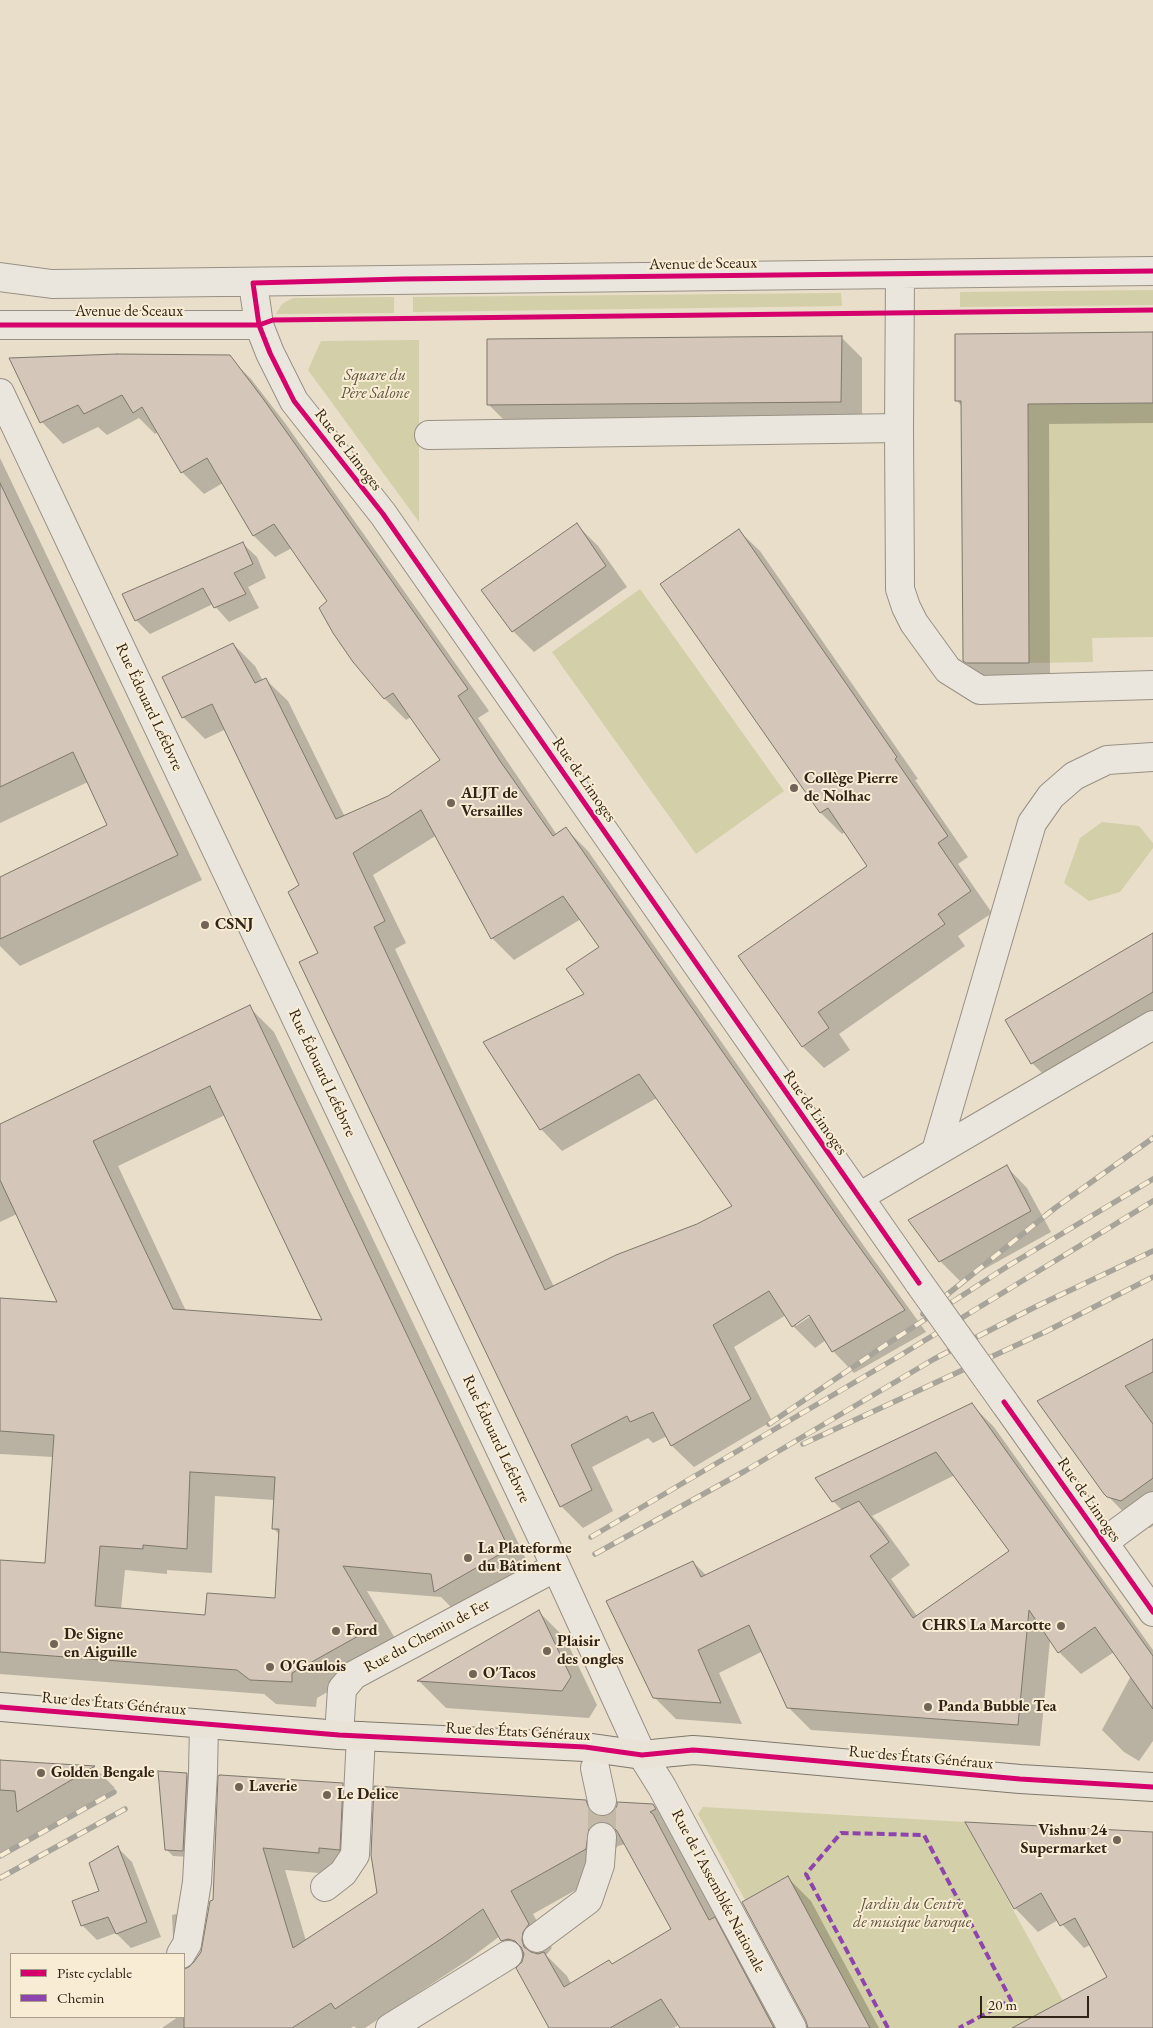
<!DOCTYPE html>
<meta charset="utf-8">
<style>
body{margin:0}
#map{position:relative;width:1153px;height:2028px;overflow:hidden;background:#e8deca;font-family:"EB Garamond",serif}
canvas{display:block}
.legend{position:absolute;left:10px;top:1953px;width:175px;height:65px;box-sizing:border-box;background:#f8edd4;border:1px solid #a89d88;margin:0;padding:6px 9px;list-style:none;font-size:15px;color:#2f2417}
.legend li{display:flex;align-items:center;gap:10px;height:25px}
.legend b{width:25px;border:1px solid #a89d88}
.scale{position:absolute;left:980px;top:1996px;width:109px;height:22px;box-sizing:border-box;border:2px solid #2f2417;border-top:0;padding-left:6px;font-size:15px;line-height:18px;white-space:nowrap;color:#2f2417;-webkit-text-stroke:4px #f8edd4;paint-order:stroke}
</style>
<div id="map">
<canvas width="1153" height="2028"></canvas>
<ul class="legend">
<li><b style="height:6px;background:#d6006c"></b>Piste cyclable</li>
<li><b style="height:6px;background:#8e44ad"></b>Chemin</li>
</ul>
<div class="scale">20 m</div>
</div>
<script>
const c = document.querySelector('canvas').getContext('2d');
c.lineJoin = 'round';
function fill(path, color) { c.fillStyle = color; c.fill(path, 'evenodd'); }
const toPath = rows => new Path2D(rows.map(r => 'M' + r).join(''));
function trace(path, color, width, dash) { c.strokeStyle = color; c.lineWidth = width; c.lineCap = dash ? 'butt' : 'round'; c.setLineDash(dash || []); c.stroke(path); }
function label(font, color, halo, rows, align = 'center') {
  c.font = font + ' "EB Garamond",serif'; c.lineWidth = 4; c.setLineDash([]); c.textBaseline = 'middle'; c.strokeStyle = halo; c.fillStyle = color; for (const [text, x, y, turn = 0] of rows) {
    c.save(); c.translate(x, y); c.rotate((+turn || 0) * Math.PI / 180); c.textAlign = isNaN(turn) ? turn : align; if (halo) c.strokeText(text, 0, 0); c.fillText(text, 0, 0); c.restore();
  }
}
fill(toPath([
 [1153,290,1153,305,960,307,960,292],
 [841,293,842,306,413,312,413,297],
 [394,297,394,313,276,314,282,304,293,298],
 [419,340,419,522,308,370,321,341],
 [1153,403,1153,637,1092,638,1093,662,1029,663,1028,404],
 [640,589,784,791,696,854,552,652],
 [1102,822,1139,826,1153,843,1153,848,1120,892,1089,901,1064,883,1080,838],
 [703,1807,965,1822,1063,2001,1012,2028,865,2028,745,1900,698,1814]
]), '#d3cfa8');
fill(toPath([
 [1153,333,1153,423,1049,424,1050,683,986,682,964,661,963,407,956,400],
 [841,337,862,358,862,422,509,425,488,404],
 [229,357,251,379,285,423,489,711,478,718,557,835,566,829,588,851,866,1249,926,1332,854,1373,833,1351,826,1340,815,1348,793,1326,786,1315,734,1347,772,1421,694,1467,672,1446,667,1436,653,1443,648,1438,592,1467,613,1511,583,1528,561,1506,320,954,301,885,226,729,205,739,183,717,233,644,255,666,263,681,266,680,288,701,345,817,388,797,442,760,411,717,406,720,384,698,329,601,292,548,275,557,254,536,223,483,204,494,182,472,158,432,155,434,139,418,107,435,98,427,63,444,42,422,11,359],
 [437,835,492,938,514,960,581,919,601,947,541,1129,562,1151,657,1098,733,1206,698,1225,554,1287,395,949,406,943,373,875],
 [813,1311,815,1313,796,1326,796,1323],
 [0,458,202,880,20,966,0,946,0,878,109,826,88,782,0,823],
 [577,525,598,546,627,587,534,652,513,631],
 [738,530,760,551,918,779,915,780,968,857,958,864,992,913,958,936,965,946,839,1034,850,1050,824,1068,803,1047,740,957,869,866,845,832,842,834,821,813,662,584],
 [242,543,257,557,266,578,248,587,259,608,229,622,213,604,150,634,136,620],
 [1153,934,1153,1035,1059,1090,1032,1063],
 [249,1007,274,1032,533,1574,460,1616,441,1597,367,1591,402,1650,317,1698,316,1707,276,1704,264,1694,0,1674,0,1561,46,1565,53,1457,0,1454,0,1299,59,1303,17,1214,0,1222,0,1126],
 [225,1115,324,1321,186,1311,118,1166],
 [215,1496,275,1500,273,1528,280,1535,276,1600,206,1616,121,1609,125,1570,167,1574,167,1570,212,1573],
 [1006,1166,1027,1188,1051,1232,961,1282,940,1261],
 [1153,1340,1153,1526,1150,1528,1136,1525,1105,1493,1039,1401],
 [971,1404,994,1427,1153,1650,1153,1741,1139,1761,1124,1752,1102,1730,1131,1676,1114,1652,1081,1674,1059,1652,1050,1640,1040,1746,811,1730,788,1707,763,1651,719,1673,742,1724,676,1719,654,1697,693,1562,707,1576,842,1510,833,1501],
 [955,1475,1011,1551,917,1616,891,1579,910,1565,881,1525,872,1516],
 [538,1611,565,1638,597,1705,589,1718,446,1708,419,1681],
 [0,1761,94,1767,115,1788,0,1856],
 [186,1774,193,1781,190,1857,173,1856,166,1849],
 [220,1776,342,1784,366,1808,362,1872,342,1871,342,1875,285,1870,306,1941,585,1801,602,1817,653,1805,676,1829,678,1832,672,1836,784,2028,681,2028,679,2025,673,2028,550,2028,524,1962,500,1936,468,1960,365,2028,356,2028,354,2026,351,2028,162,2028,178,2017,184,2017,184,1970,190,1968,195,1963,204,1947,214,1901],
 [626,1844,672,1930,612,1965,571,1984,567,1976,546,1955,552,1948,533,1914,608,1872,612,1852,618,1846],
 [967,1823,1153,1833,1153,2028,1016,2028,1109,1977,1090,1945,1084,1948,1058,1920,1038,1932,1015,1908],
 [118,1848,132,1862,161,1937,131,1948,116,1933,97,1940,82,1925,101,1891],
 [788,1878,811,1901,879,2028,809,2028],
 [176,1914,183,1920,179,1943,173,1937,172,1915]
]), '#0003');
const building = toPath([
 [1153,332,1153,403,1028,404,1029,663,966,663,963,661,961,401,955,401,955,334,1153,332],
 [842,336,841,402,487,405,487,339,842,336],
 [117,354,230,355,264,400,468,689,458,696,500,761,553,836,566,827,844,1226,905,1310,832,1352,809,1315,792,1327,769,1291,713,1325,751,1399,671,1446,653,1412,630,1422,627,1416,571,1445,592,1490,560,1507,299,962,318,953,288,892,299,885,212,704,182,718,162,677,233,643,255,683,266,678,336,819,388,796,440,760,393,693,384,699,353,662,333,633,319,608,327,601,274,524,253,536,207,458,181,473,142,407,133,413,122,395,84,414,78,405,40,423,9,358,117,354],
 [421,810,491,939,563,896,599,947,566,969,584,994,483,1042,540,1130,639,1074,732,1206,697,1224,616,1255,545,1290,374,927,385,921,353,853,421,810],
 [0,483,178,855,0,939,0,877,107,825,73,752,0,787,0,483],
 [577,523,606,566,512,632,481,590,577,523],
 [739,529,897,757,895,759,948,836,938,843,971,891,938,914,945,924,818,1012,829,1028,802,1047,738,956,867,866,828,808,820,813,660,584,739,529],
 [243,542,253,564,234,573,246,594,214,608,203,588,135,621,122,594,243,542],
 [1153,933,1153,992,1031,1064,1005,1020,1153,933],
 [250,1005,509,1549,434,1592,431,1574,343,1566,378,1625,292,1673,292,1682,250,1680,237,1670,0,1652,0,1560,45,1563,54,1435,0,1431,0,1298,57,1302,0,1180,0,1124,250,1005],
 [210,1086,322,1320,173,1309,93,1141,210,1086],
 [190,1472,275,1477,272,1529,279,1529,275,1598,207,1593,205,1615,95,1606,100,1546,143,1549,143,1545,187,1549,190,1472],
 [1007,1165,1031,1211,939,1262,908,1220,1007,1165],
 [1153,1339,1153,1372,1125,1386,1153,1424,1153,1478,1121,1501,1107,1497,1104,1494,1037,1401,1153,1339],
 [972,1403,1153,1656,1153,1709,1095,1627,1058,1653,1029,1610,1018,1725,787,1708,749,1625,698,1650,721,1703,653,1698,606,1601,693,1561,701,1577,859,1501,889,1542,870,1556,913,1618,1009,1551,936,1452,832,1502,815,1478,972,1403],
 [539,1610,571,1677,562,1691,417,1681,539,1610],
 [0,1760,44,1763,95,1766,17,1812,15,1791,0,1790,0,1760],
 [158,1771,187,1773,183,1851,165,1850,158,1771],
 [220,1775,343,1783,340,1850,319,1848,319,1853,263,1848,293,1948,377,1893,371,1855,374,1786,586,1800,590,1811,598,1816,606,1816,612,1813,617,1806,617,1802,653,1804,656,1809,650,1812,653,1814,709,1920,715,1917,774,2028,680,2028,661,1999,610,2028,549,2028,516,1968,522,1962,524,1954,521,1947,515,1941,508,1939,501,1941,483,1909,444,1937,335,2009,331,2003,292,2028,184,2028,184,1969,189,1967,194,1962,201,1952,210,1901,213,1900,218,1776,220,1775],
 [603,1821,610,1824,617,1831,671,1929,612,1964,609,1960,564,1987,544,1952,538,1954,531,1952,524,1947,522,1940,523,1932,529,1924,511,1891,586,1849,589,1829,595,1823,603,1821],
 [965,1822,1153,1832,1153,2028,1012,2028,1107,1977,1075,1918,1060,1926,1041,1893,1014,1909,965,1822],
 [118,1846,147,1922,116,1934,108,1917,81,1926,72,1901,99,1891,89,1863,118,1846],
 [788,1876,870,2028,808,2028,806,2021,742,1902,788,1876]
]);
fill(building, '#d4c6b8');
trace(building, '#7e776c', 1);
trace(toPath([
 [602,1801,602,1837]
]), '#c3b9a6', 28, [28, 14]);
const minor = toPath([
 [0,277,52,284,1153,271],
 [253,283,259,325,270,353,294,401,383,514,919,1283],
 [0,325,259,325],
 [0,393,556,1567,642,1755,662,1787,792,2028],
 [899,428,900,274],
 [429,435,899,428,900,589,906,607,914,623,948,670,980,690,1153,685],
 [936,1151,1032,823,1051,796,1074,776,1107,760,1153,757],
 [859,1197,1153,1025],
 [1004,1402,1153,1612],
 [1104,1542,1153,1506],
 [339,1735,342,1689,354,1675,556,1567],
 [595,1768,602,1801],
 [325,1887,343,1873,355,1855,361,1736],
 [537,1938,588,1900,600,1865,602,1837],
 [181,1954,187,1944,197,1882,203,1773,204,1724],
 [390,2028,508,1955]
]);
const major = toPath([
 [0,1707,339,1735,585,1747,642,1755,693,1750,707,1751,1020,1779,1153,1787]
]);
trace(minor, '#989084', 30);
trace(major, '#7e776c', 30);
trace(minor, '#ebe6dd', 28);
trace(major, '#e9e3d7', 28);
const rail = toPath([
 [923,1314,1055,1208,1153,1138],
 [769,1424,887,1344,1008,1266,1153,1179],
 [803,1444,1047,1331,1153,1277],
 [591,1537,896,1358,1153,1201],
 [595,1554,745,1471,934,1359,1035,1307,1153,1251],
 [0,1856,114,1792],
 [0,1878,125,1809]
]);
trace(rail, '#a9a49a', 5.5);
trace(rail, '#f8edd4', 4, [11]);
const minorBridge = toPath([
 [919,1283,1004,1402]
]);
trace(minorBridge, '#989084', 30, []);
trace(minorBridge, '#ebe6dd', 28);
trace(toPath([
 [888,2028,806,1874,841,1833,924,1835,1011,2000,959,2028]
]), '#8e44ad', 4, [8, 4]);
trace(toPath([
 [0,325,259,325,273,320,1153,310],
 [919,1283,383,514,294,401,270,353,259,325,253,283,402,279,1153,271],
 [1004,1402,1153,1612],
 [0,1707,339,1735,585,1747,642,1755,693,1750,707,1751,1020,1779,1153,1787]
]), '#d6006c', 5);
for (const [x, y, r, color] of [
 [794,788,5,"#706556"],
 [451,803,5,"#706556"],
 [205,925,5,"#706556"],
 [468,1558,5,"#706556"],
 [1061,1626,5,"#706556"],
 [336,1631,5,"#706556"],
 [54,1644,5,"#706556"],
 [547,1651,5,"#706556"],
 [270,1667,5,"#706556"],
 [473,1674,5,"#706556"],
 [928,1707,5,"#706556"],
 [41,1773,5,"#706556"],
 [239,1787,5,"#706556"],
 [327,1795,5,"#706556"],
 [1117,1840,5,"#706556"]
]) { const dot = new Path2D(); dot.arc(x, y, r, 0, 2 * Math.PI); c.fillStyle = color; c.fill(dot); trace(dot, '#f8edd4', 2); }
label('16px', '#2f2417', '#f8edd4', [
 ["Avenue de Sceaux",703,264,-1],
 ["Avenue de Sceaux",129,312],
 ["Rue de Limoges",348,450,52],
 ["Rue Édouard Lefebvre",149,707,65],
 ["Rue de Limoges",584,780,55],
 ["Rue Édouard Lefebvre",322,1073,65],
 ["Rue de Limoges",815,1113,55],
 ["Rue Édouard Lefebvre",496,1439,65],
 ["Rue de Limoges",1089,1500,55],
 ["Rue du Chemin de Fer",427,1636,-28],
 ["Rue des États Généraux",114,1704,5],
 ["Rue des États Généraux",518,1732,3],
 ["Rue des États Généraux",921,1758,5],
 ["Rue de l'Assemblée Nationale",718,1891,62]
]);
label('italic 16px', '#5b533a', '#f8edd4', [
 ["Square du",375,376],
 ["Père Salone",375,394],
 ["Jardin du Centre",912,1905],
 ["de musique baroque",912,1923]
]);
label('bold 16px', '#2f2417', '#f8edd4', [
 ["Collège Pierre",804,779],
 ["de Nolhac",804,797],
 ["ALJT de",461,794],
 ["Versailles",461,812],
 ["CSNJ",215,925],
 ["La Plateforme",478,1549],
 ["du Bâtiment",478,1567],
 ["CHRS La Marcotte",1051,1626,"right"],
 ["Ford",346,1631],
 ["De Signe",64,1635],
 ["en Aiguille",64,1653],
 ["Plaisir",557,1642],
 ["des ongles",557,1660],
 ["O'Gaulois",280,1667],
 ["O'Tacos",483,1674],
 ["Panda Bubble Tea",938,1707],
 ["Golden Bengale",51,1773],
 ["Laverie",249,1787],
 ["Le Delice",337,1795],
 ["Vishnu 24",1107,1831,"right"],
 ["Supermarket",1107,1849,"right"]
], 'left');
</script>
